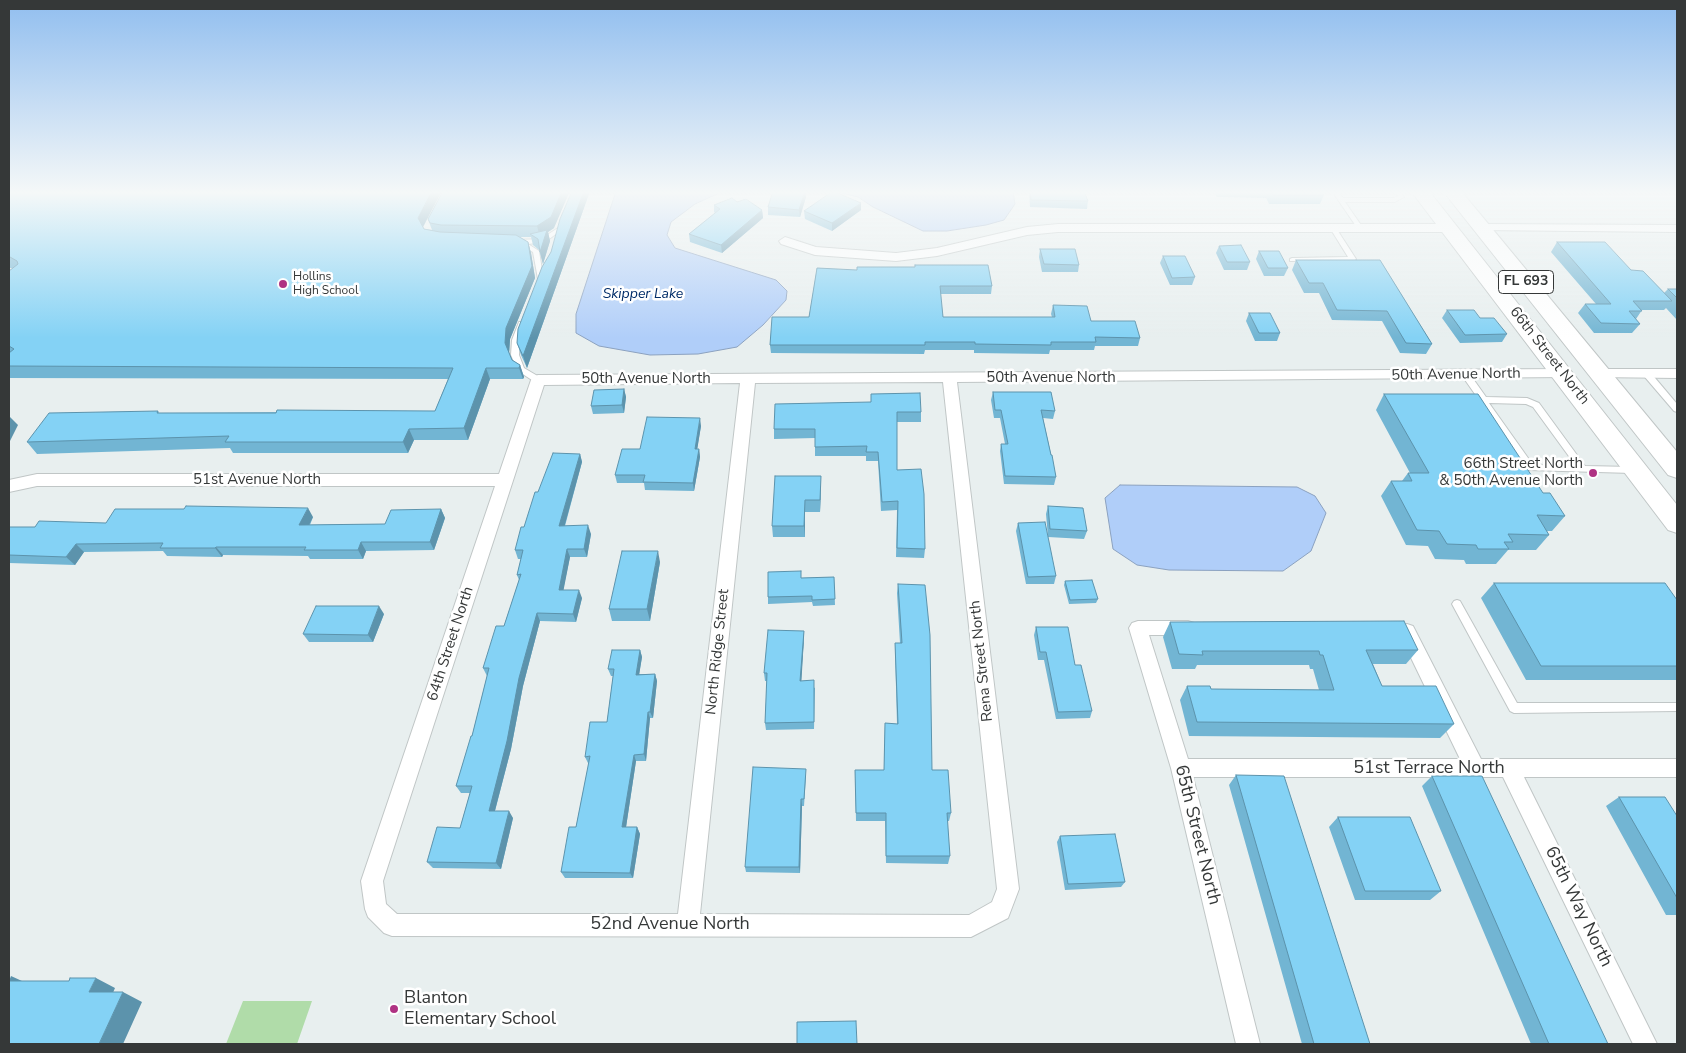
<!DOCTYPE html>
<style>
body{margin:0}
#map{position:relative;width:1686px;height:1053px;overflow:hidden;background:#e8efef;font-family:"Nunito Sans",sans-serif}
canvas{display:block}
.frame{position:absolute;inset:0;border:10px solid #353838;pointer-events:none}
</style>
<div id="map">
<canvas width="1686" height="1053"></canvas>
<div class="frame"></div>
</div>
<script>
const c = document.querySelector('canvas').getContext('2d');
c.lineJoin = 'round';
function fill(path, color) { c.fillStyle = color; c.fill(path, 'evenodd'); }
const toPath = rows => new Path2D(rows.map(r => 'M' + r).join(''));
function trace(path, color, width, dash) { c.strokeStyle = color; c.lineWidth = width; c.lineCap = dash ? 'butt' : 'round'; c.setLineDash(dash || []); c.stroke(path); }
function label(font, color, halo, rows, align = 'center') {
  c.font = font + ' "Nunito Sans",sans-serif'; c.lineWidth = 5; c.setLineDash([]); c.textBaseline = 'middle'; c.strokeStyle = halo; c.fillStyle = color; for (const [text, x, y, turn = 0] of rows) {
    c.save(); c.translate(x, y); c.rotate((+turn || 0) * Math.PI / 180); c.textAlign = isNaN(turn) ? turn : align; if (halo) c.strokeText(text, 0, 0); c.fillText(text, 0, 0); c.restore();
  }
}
fill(toPath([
 [243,1001,312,1001,297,1044,226,1044]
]), '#b0dca9');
const water = toPath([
 [616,191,724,191,695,204,671,222,667,235,675,248,776,280,787,291,786,300,763,325,737,347,698,354,650,355,599,346,576,333,576,314,616,191],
 [833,191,1013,191,1015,204,1004,220,986,225,947,231,923,231,873,207,858,197,833,191],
 [1120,485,1297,487,1315,496,1326,513,1311,551,1283,571,1169,570,1137,565,1113,549,1105,498,1120,485]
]);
fill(water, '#b0cef9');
trace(water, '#8ba1bf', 1);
const lane = toPath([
 [1332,191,1338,191,1343,198,1394,198,1398,196,1394,191,1400,191,1404,197,1395,202,1345,202,1363,228,1360,230,1358,229,1332,191],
 [1333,226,1336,228,1356,259,1355,260,1290,261,1290,259,1292,258,1348,257,1330,228,1333,226],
 [558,228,561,230,560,231,545,242,528,244,539,251,542,270,547,272,542,279,538,279,533,252,514,242,517,240,541,239,558,228],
 [519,322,525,322,526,324,520,340,519,355,524,368,541,378,542,380,541,382,535,382,518,371,511,355,512,340,519,322],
 [1644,372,1650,372,1677,404,1677,412,1674,411,1644,376,1643,374,1644,372],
 [1463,373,1469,373,1486,397,1527,398,1539,403,1585,466,1632,467,1636,470,1632,473,1528,470,1463,377,1462,375,1463,373],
 [1489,403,1526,404,1533,407,1576,466,1533,465,1489,403],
 [1457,600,1460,601,1517,703,1677,703,1677,711,1514,713,1510,711,1452,604,1454,601,1457,600]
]);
const street = toPath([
 [1058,224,1449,224,1455,228,1449,232,1058,232,1027,235,937,256,896,261,815,255,781,244,779,241,785,237,816,247,896,253,937,248,1027,227,1058,224],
 [1483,224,1677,225,1677,232,1479,230,1477,228,1483,224],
 [1563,369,1568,371,1570,374,1568,377,957,382,1019,889,1008,918,971,937,392,936,384,933,368,917,365,909,361,881,495,486,37,486,9,492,9,480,37,474,499,474,531,380,533,377,538,375,1563,369],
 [943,382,997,889,992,902,969,915,700,914,755,383,943,382],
 [740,383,678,914,397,914,386,904,383,881,544,385,740,383],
 [1599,369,1677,369,1677,378,1594,377,1592,374,1594,371,1599,369],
 [1138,621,1188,621,1194,623,1197,628,1194,633,1188,635,1149,635,1188,759,1460,759,1398,631,1401,626,1407,624,1413,626,1481,759,1677,759,1677,777,1524,777,1657,1044,1633,1044,1503,777,1193,777,1260,1044,1236,1044,1171,768,1129,628,1132,623,1138,621]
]);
const primary = toPath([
 [1411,191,1429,191,1677,505,1677,533,1668,530,1411,191],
 [1443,191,1461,191,1677,452,1677,478,1668,475,1443,191]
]);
trace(lane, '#c0c6c6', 2);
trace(street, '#c0c6c6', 2);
trace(primary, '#c0c6c6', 2);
fill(lane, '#fff');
fill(street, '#fff');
fill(primary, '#fff');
fill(toPath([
 [9,191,423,227,424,229,432,230,428,219,443,191,554,228,548,232,550,241,543,264,539,250,533,245,531,237,520,237,528,242,531,253,535,278,510,339,509,353,512,360,520,365,524,377,523,379,490,379,468,440,414,440,408,453,233,453,230,448,37,454,27,442,158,411,159,413,435,411,448,379,9,378,9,269,10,270,13,268,9,268],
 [572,191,590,191,527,368,521,355,517,343,551,252],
 [773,191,806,191,806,197,800,217,768,215,768,207],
 [1029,191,1084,191,1088,201,1087,209,1030,207],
 [1213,191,1321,191,1324,195,1320,204,1269,204,1266,198,1217,197],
 [1608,191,1677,191,1677,192,1611,193],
 [737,202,762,210,763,218,722,253,690,242,689,234,715,213,714,212,714,205],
 [861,210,832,231,805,219,804,211],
 [1557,242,1631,270,1664,293,1668,289,1677,289,1677,320,1666,308,1664,310,1642,310,1636,319,1640,324,1632,333,1594,333,1578,313,1585,304,1596,304,1551,252],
 [1219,246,1250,262,1247,270,1224,270,1216,253],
 [1040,249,1079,265,1078,272,1042,272,1039,257],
 [1259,251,1288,268,1284,276,1264,276,1256,259],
 [1163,256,1195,277,1192,285,1170,285,1160,263],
 [1296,260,1380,260,1432,344,1426,354,1400,353,1382,321,1332,320,1319,293,1304,293,1292,270],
 [817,268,992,286,991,294,940,294,943,317,1052,317,1051,314,1053,305,1091,321,1140,338,1138,346,1095,346,1094,350,1050,350,1049,354,974,353,974,350,925,350,924,354,771,353,770,345,809,317],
 [1447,310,1480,318,1507,334,1502,342,1460,343,1442,318],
 [1249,313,1280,333,1277,341,1255,341,1246,321],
 [624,389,626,397,624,413,593,414,591,406],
 [993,392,1055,411,1053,419,1043,418,1056,477,1054,485,1004,484,1000,451,1001,444,1005,444,1000,418,994,418,991,400],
 [871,394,921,412,921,422,897,422,897,470,925,549,924,558,896,557,897,510,881,511,878,461,866,461,866,456,815,456,815,438,774,439,774,429,871,402],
 [1384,394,1543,493,1565,516,1552,531,1547,531,1549,535,1536,550,1508,550,1496,564,1466,564,1464,560,1435,559,1428,546,1406,545,1381,496,1391,481,1402,481,1408,473,1410,473,1376,410],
 [701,426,697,449,699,449,700,457,694,491,645,490,644,483,617,483,615,475,640,449],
 [580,454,582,462,565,526,591,534,587,557,570,557,563,590,582,598,576,622,540,621,523,686,511,749,495,811,513,818,501,869,433,868,427,862,460,828,470,793,461,793,456,786,472,736,487,676,483,668,504,626,519,580,517,575,521,559,518,559,515,550,538,492],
 [821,488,820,512,805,512,805,537,773,537,772,526],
 [1048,506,1087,531,1084,539,1048,537,1046,514],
 [441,509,445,518,434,550,366,551,363,559,310,559,308,556,223,555,222,557,167,556,163,551,84,552,75,565,9,563,9,527,35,527,106,523,313,517,310,525,385,524],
 [1018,523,1056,576,1054,584,1026,584,1016,531],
 [660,562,650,621,612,621,609,609],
 [834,577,835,605,813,606,812,602,768,604,768,597,801,578],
 [1065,581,1098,599,1096,603,1069,604,1064,585],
 [1494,583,1677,600,1677,680,1526,680,1481,598],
 [898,584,932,770,951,813,949,821,947,821,950,856,948,864,886,863,885,821,856,821,855,770,884,770,885,723,897,724,895,651,895,643,900,643,897,593],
 [384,614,373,642,309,642,303,634],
 [1170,622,1418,650,1406,664,1373,664,1382,686,1454,724,1440,738,1189,736,1180,700,1187,686,1211,689,1319,690,1313,669,1310,669,1309,665,1197,665,1195,669,1172,669,1163,637],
 [1036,627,1075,665,1092,711,1090,718,1056,719,1044,660,1038,660,1034,635],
 [804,631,804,638,801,681,815,688,814,729,766,730,765,723,767,681,765,681,764,673],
 [640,650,642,657,639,674,655,674,657,681,653,718,650,718,646,761,636,761,626,827,637,827,640,834,633,878,565,878,561,872,576,827,589,763,588,763,585,757,607,722,613,676,611,676,608,669],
 [806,775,804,806,802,806,800,873,746,872,745,867],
 [1236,775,1370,1044,1302,1044,1229,785],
 [1432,776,1608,1044,1531,1044,1422,786],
 [1619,797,1677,816,1677,915,1666,915,1606,806],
 [1338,817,1441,891,1430,900,1355,900,1329,827],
 [1060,836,1125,882,1121,887,1065,890,1057,842]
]), '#72b5d3');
fill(toPath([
 [432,191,442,191,422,229,418,218],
 [562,191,570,191,554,228,548,232,550,241,543,264,540,252,540,237,537,226],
 [584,191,590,191,527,368,523,356],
 [805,191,806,197,800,217,799,210],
 [861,203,861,210,832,231,832,223],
 [762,210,763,218,722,253,721,245],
 [528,242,531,253,535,278,510,339,509,355,505,343,506,328],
 [520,365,524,377,523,379,519,368],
 [486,368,490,379,468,440,464,428],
 [624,389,626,397,624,413,622,405],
 [10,417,18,425,9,443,9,420],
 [700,418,701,426,696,457,695,449],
 [409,429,414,440,408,453,403,442],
 [699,449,700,457,694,491,693,483],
 [580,454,582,462,562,535,559,526],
 [821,476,821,488,820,512,820,500],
 [805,500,805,537,804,526],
 [308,508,313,517,305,533,299,525],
 [441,509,445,518,434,550,430,542],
 [588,525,591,534,587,557,584,549],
 [361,542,366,551,363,559,358,550],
 [76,544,84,552,75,565,66,557],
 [216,547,223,555,222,557,215,548],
 [567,549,570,557,562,598,559,590],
 [658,551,660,562,650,621,647,609],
 [579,590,582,598,576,622,573,614],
 [379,606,384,614,373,642,368,635],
 [537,613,540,621,523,686,511,749,493,818,489,811,519,678],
 [804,631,804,638,801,688,800,681],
 [640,650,642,657,638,682,636,675],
 [655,674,657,681,653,718,650,712],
 [648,712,650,718,646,761,644,754],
 [634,755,636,761,625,834,622,827],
 [801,799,802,806,800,873,799,867],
 [509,811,513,818,501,869,496,863],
 [637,827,640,834,633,878,630,873],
 [11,976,33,986,9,981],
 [96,978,115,988,109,1002,89,992],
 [123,992,142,1002,123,1044,99,1044]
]), '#5c93ac');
const building = toPath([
 [9,191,432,191,418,218,424,229,440,232,516,235,528,242,532,266,506,328,505,343,512,360,520,365,519,368,486,368,464,428,409,429,403,442,225,442,229,436,27,442,49,413,158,411,157,413,276,413,277,410,435,411,453,368,9,366,9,353,14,349,9,346,9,271,18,264,17,261,10,257,9,257,9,191],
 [443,191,562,191,551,217,537,226,441,225,430,223,428,219,443,191],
 [572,191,584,191,523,356,517,343,518,329,542,267,551,252,560,219,572,191],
 [773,191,805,191,799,210,768,207,773,191],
 [833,191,861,203,832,223,804,211,833,191],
 [1030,191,1084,191,1088,201,1031,200,1030,191],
 [1270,191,1321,191,1324,195,1273,195,1270,191],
 [732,198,737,202,746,199,762,210,721,245,689,234,720,209,714,205,732,198],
 [547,230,540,252,538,239,530,234,547,230],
 [1557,242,1605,242,1631,270,1643,271,1672,301,1633,301,1642,311,1629,311,1640,324,1601,323,1585,304,1611,304,1557,242],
 [1241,245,1250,262,1227,262,1219,246,1241,245],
 [1040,249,1075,249,1079,265,1044,264,1040,249],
 [1259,251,1279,251,1288,268,1268,268,1259,251],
 [1163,256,1185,256,1195,277,1172,278,1163,256],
 [1296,260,1380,260,1432,344,1406,343,1387,311,1337,310,1323,283,1309,283,1296,260],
 [915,265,988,265,992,286,940,286,943,317,1055,317,1053,305,1087,306,1091,321,1135,321,1140,338,1095,337,1096,342,1051,342,1051,345,975,344,975,342,925,342,925,345,770,345,772,317,809,317,817,268,857,270,857,267,915,267,915,265],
 [1668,289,1677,289,1677,298,1668,289],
 [1447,310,1474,310,1480,318,1494,318,1507,334,1465,335,1447,310],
 [1249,313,1270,313,1280,333,1259,333,1249,313],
 [624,389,622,405,591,406,594,390,624,389],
 [993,392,1051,392,1055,411,1041,410,1051,455,1052,455,1056,477,1005,476,1001,444,1008,444,1001,410,995,410,993,392],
 [920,393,921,412,897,412,897,470,921,469,924,494,925,549,897,548,898,501,882,502,878,452,866,452,867,446,815,447,815,429,774,429,775,404,871,402,871,394,920,393],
 [1384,394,1478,394,1543,493,1550,493,1565,516,1537,515,1549,535,1508,534,1513,542,1504,542,1509,549,1478,549,1476,545,1447,544,1439,531,1417,530,1391,481,1412,481,1408,473,1429,473,1384,394],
 [647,417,700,418,695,449,699,449,693,483,643,482,645,475,615,475,622,449,640,449,647,417],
 [553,453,580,454,559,526,588,525,584,549,567,549,559,590,579,590,573,614,537,613,519,678,507,741,489,811,509,811,496,863,427,862,437,827,460,828,472,786,456,786,471,736,472,736,489,668,483,668,496,626,504,626,521,574,517,575,523,550,515,550,521,527,524,527,535,492,538,492,553,453],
 [775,476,821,476,820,500,805,500,804,526,772,526,775,476],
 [186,506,308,508,299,525,385,524,391,510,441,509,430,542,361,542,358,550,304,550,306,547,216,547,215,548,160,548,163,543,76,544,66,557,9,555,9,527,35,527,39,521,106,523,115,509,184,509,186,506],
 [1048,506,1083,508,1087,531,1050,529,1048,506],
 [1045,522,1056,576,1028,577,1018,523,1045,522],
 [622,551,658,551,647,609,609,609,622,551],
 [801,571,801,578,834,577,835,599,812,600,812,596,768,597,768,572,801,571],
 [1092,580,1098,599,1070,600,1065,581,1092,580],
 [1494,583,1665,583,1677,600,1677,666,1541,666,1494,583],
 [898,584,925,585,930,635,932,770,948,770,951,813,947,813,950,856,886,856,886,813,856,813,855,770,884,770,885,723,898,724,895,643,902,643,898,584],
 [316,606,379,606,368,635,303,634,316,606],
 [1404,621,1418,650,1366,650,1382,686,1436,686,1454,724,1197,722,1187,686,1210,686,1211,689,1334,690,1323,655,1320,655,1319,651,1202,651,1203,655,1179,654,1170,622,1404,621],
 [1036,627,1068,627,1075,665,1081,665,1092,711,1058,712,1046,652,1040,652,1036,627],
 [768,630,804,631,800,681,814,680,814,722,765,723,767,673,764,673,768,630],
 [612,650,640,650,636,675,655,674,650,712,648,712,644,754,634,755,622,827,637,827,630,873,561,872,569,827,576,827,590,756,585,757,590,722,607,722,614,669,608,669,612,650],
 [753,767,806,769,804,799,801,799,799,867,745,867,753,767],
 [1236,775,1284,776,1370,1044,1314,1044,1236,775],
 [1432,776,1482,776,1608,1044,1549,1044,1432,776],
 [1619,797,1665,797,1677,816,1677,898,1619,797],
 [1338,817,1410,817,1441,891,1365,891,1338,817],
 [1115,834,1125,882,1068,884,1060,836,1115,834],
 [70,978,96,978,89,992,123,992,99,1044,9,1044,9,981,69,981,70,978],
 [856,1021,857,1044,797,1044,797,1022,856,1021]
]);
fill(building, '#84d2f5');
trace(building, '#5c93ac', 1);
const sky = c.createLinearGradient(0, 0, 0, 338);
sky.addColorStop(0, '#91beef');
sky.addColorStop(0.57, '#f5f8f8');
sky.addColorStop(1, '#f5f8f800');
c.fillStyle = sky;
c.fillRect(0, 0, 1686, 338);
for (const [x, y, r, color] of [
 [283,284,5,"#af3283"],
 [1593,473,5,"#af3283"],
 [394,1009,5,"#af3283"]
]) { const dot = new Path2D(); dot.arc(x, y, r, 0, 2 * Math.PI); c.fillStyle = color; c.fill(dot); trace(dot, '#fff', 2); }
label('12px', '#353838', '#fff', [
 ["Hollins",293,277],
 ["High School",293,291]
], 'left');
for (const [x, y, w] of [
 [1526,282,55]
]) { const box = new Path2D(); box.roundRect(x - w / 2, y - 11.5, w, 23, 4); c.fillStyle = '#fff'; c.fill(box); trace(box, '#353838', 1); }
label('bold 14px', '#353838', null, [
 ["FL 693",1526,282]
]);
label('italic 14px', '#002c68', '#fff', [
 ["Skipper Lake",643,295]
]);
label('15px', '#353838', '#fff', [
 ["66th Street North",1549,356,52],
 ["50th Avenue North",1456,375,-1],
 ["50th Avenue North",1051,378],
 ["50th Avenue North",646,379],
 ["51st Avenue North",257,480],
 ["64th Street North",451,644,-72],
 ["North Ridge Street",718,652,-84],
 ["Rena Street North",982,661,-96]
]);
label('15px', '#353838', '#fff', [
 ["66th Street North",1583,464],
 ["& 50th Avenue North",1583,481]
], 'right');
label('18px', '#353838', '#fff', [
 ["51st Terrace North",1429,769],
 ["65th Street North",1197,835,76],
 ["65th Way North",1578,907,64],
 ["52nd Avenue North",670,925]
]);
label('18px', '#353838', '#fff', [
 ["Blanton",404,999],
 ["Elementary School",404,1020]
], 'left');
</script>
